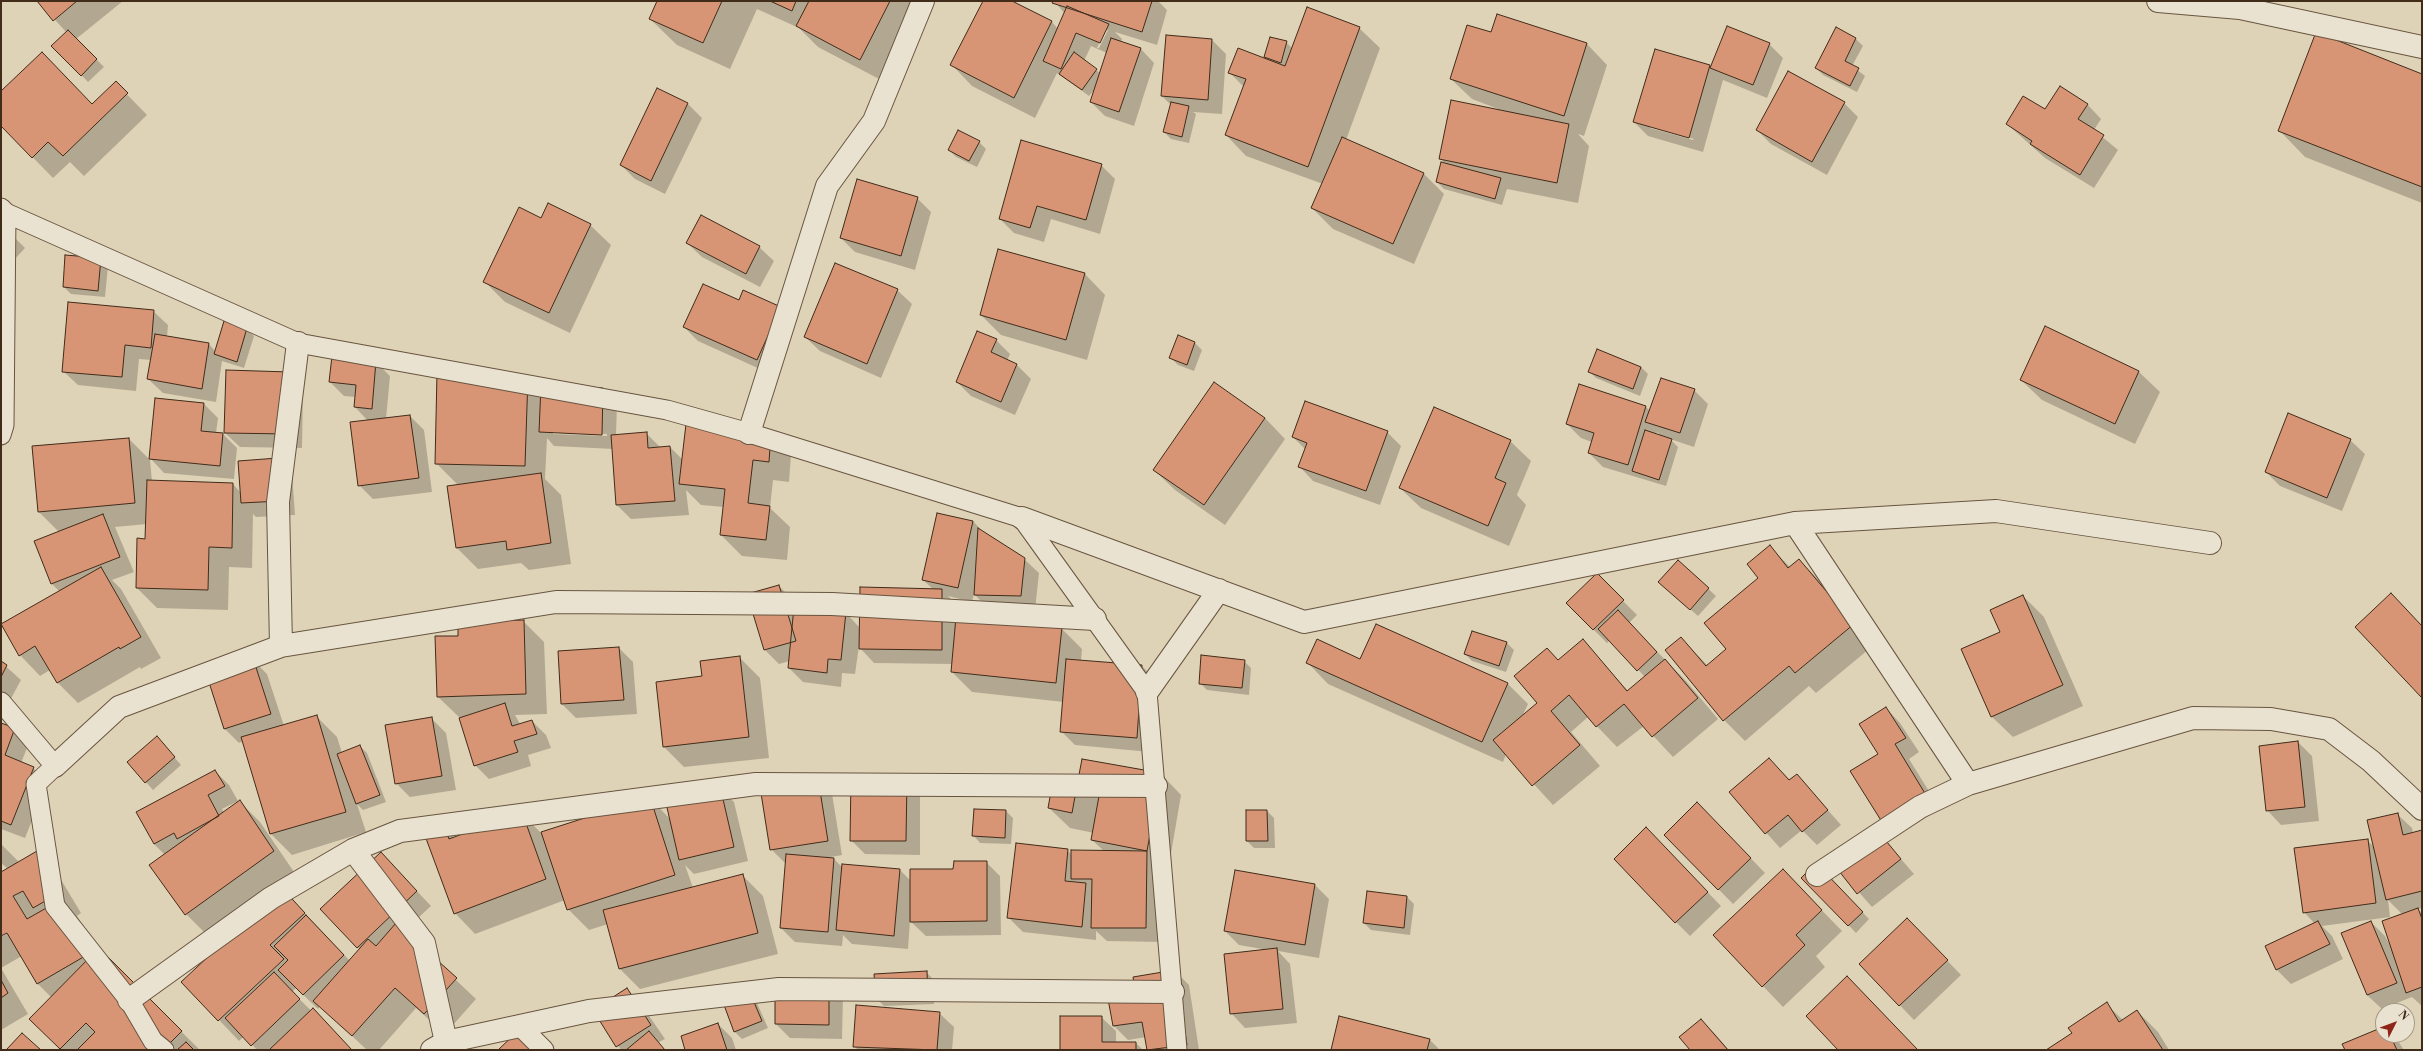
<!DOCTYPE html>
<style>
body{margin:0}
#map{position:relative;width:2423px;height:1051px;overflow:hidden;background:#dfd3b7;font-family:"Libre Bodoni",serif}
canvas{display:block}
.frame{position:absolute;inset:0;border:2px solid #412b19;pointer-events:none}
.north{position:absolute;left:2375px;top:1003px;width:40px;height:40px;box-sizing:border-box;background:#eae2d0;border:1px solid #a69987;border-radius:50%;rotate:48deg;font-size:11px;font-weight:700;line-height:16px;text-align:center;color:#412b19}
.north::after{content:'';display:block;margin:auto;width:14px;height:18px;background:#8f2418;clip-path:polygon(50% 0,100% 100%,50% 72%,0 100%)}
</style>
<div id="map">
<canvas width="2423" height="1051"></canvas>
<div class="frame"></div>
<div class="north">N</div>
</div>
<script>
const c = document.querySelector('canvas').getContext('2d');
c.lineJoin = 'round';
function fill(path, color) { c.fillStyle = color; c.fill(path, 'evenodd'); }
const toPath = rows => new Path2D(rows.map(r => 'M' + r).join(''));
function trace(path, color, width, dash) { c.strokeStyle = color; c.lineWidth = width; c.lineCap = dash ? 'butt' : 'round'; c.setLineDash(dash || []); c.stroke(path); }
fill(toPath([
 [38,1,123,1,76,39,104,67,88,82,53,46,66,32],
 [658,1,922,1,881,80,818,47,799,28,757,9,730,69,677,45,650,19],
 [984,1,1010,1,1052,22,1058,29,1065,14,1054,1,1158,1,1167,10,1157,45,1115,32,1122,39,1121,42,1140,48,1154,63,1134,126,1105,116,1091,102,1095,89,1089,96,1057,73,1035,118,972,86,952,65],
 [1105,30,1108,30,1099,48,1097,48],
 [1091,46,1107,53,1100,73,1084,61],
 [1498,16,1587,44,1607,65,1584,136,1578,134,1589,146,1578,203,1507,189,1502,205,1444,189,1437,182,1445,164,1440,158,1506,112,1472,99,1451,79,1492,34],
 [1359,28,1380,48,1346,140,1423,173,1444,194,1414,264,1333,229,1312,208,1323,184,1246,156,1226,135,1244,87,1229,72,1269,61,1265,57,1286,42,1292,48],
 [1836,29,1856,39,1863,46,1852,66,1865,76,1857,92,1823,75,1816,68],
 [1212,40,1226,54,1222,114,1193,112,1196,114,1189,143,1171,139,1164,132,1171,105,1162,96],
 [1769,44,1783,58,1767,98,1723,80,1703,152,1648,136,1634,122,1709,66,1711,67],
 [1650,126,1694,139,1693,140,1650,128],
 [2422,75,2422,203,2305,157,2279,130],
 [116,83,147,115,84,176,70,162,53,178,1,125,1,93,92,105],
 [657,89,688,104,702,118,665,194,635,179,621,165],
 [1844,103,1858,117,1827,175,1771,144,1757,130],
 [2087,104,2101,119,2094,130,2118,150,2094,188,2045,158,2007,124,2045,110],
 [979,142,986,149,977,167,956,157,949,150],
 [1101,165,1115,179,1100,234,1051,219,1044,242,1014,233,1000,219],
 [917,198,931,212,915,270,855,252,841,238],
 [1,224,25,248,1,274],
 [590,225,611,245,570,333,505,302,485,282],
 [687,243,759,247,774,261,760,287,702,257],
 [66,256,108,266,105,297,71,294,64,287],
 [1085,274,1105,295,1087,360,1001,335,981,315],
 [897,290,912,304,881,378,820,351,805,337],
 [740,301,781,308,771,374,698,341,684,327],
 [153,311,168,325,167,337,209,344,215,351,247,329,254,336,244,368,222,361,216,402,163,393,148,379,151,360,139,359,136,391,78,385,63,371],
 [2046,328,2139,372,2160,392,2135,444,2042,400,2021,380],
 [1179,337,1195,343,1202,350,1194,371,1178,365,1171,358],
 [996,340,1010,354,1007,361,1016,364,1031,379,1015,415,971,396,957,382],
 [376,362,390,376,386,419,410,416,424,430,432,492,373,499,359,485,368,421,355,407,356,397,344,396,330,382],
 [1641,367,1648,374,1640,396,1596,378,1590,372],
 [226,371,303,387,302,448,240,447,225,433],
 [438,374,617,403,616,436,647,434,661,448,670,447,683,460,687,425,791,455,789,482,773,480,770,508,790,527,787,560,742,556,721,535,724,507,701,505,686,490,689,515,631,519,617,505,613,449,554,446,547,438,545,479,561,495,571,564,529,570,521,563,478,569,457,548,448,487,463,484,457,484,436,463],
 [553,432,607,434,607,436,553,434],
 [1579,386,1646,407,1650,411,1694,390,1708,404,1694,447,1670,439,1678,447,1666,486,1603,467,1589,453,1592,442,1581,438,1567,424],
 [1657,432,1662,437,1656,435],
 [204,404,218,418,216,433,223,434,237,448,234,479,164,473,150,458],
 [1265,418,1285,439,1225,525,1175,490,1154,470],
 [1387,432,1401,446,1380,505,1313,481,1299,466,1305,449,1293,437],
 [129,439,150,460,152,481,233,484,241,493,292,473,295,515,256,517,253,514,252,568,229,567,228,610,157,608,137,588,146,540,147,524,115,527,134,572,112,580,121,589,161,658,141,669,140,667,78,703,57,682,50,670,40,676,20,655,60,592,52,584,35,542,59,532,39,512],
 [2350,440,2365,454,2342,511,2280,486,2266,472],
 [1510,441,1531,461,1517,495,1526,505,1509,546,1421,508,1400,488],
 [973,521,986,535,1024,559,1039,573,1035,610,989,609,974,594,972,602,948,596,956,604,1061,628,1082,649,1081,661,1142,666,1156,680,1150,752,1075,745,1061,731,1064,702,972,692,952,672,952,664,874,663,860,648,860,639,855,674,842,673,841,687,803,682,789,668,790,661,779,664,765,650,779,586,793,600,846,613,860,628,933,589,923,580],
 [1770,547,1790,567,1799,560,1820,581,1874,645,1816,693,1809,686,1745,741,1724,720,1681,638,1708,666,1728,649,1760,578],
 [1678,561,1716,596,1698,616,1666,588],
 [1597,575,1637,615,1629,623,1686,681,1718,719,1673,757,1644,726,1617,747,1588,717,1571,732,1600,766,1553,805,1506,754,1503,762,1328,684,1308,663,1361,660,1507,683,1528,704,1522,717,1539,704,1559,661,1583,641,1628,691,1645,677,1610,640,1607,643,1593,629],
 [2023,596,2044,617,2083,706,2013,737,1992,717,1962,650,2001,632],
 [523,621,544,642,547,714,515,715,520,724,532,721,546,735,551,748,528,755,531,766,489,779,475,765,459,717,438,697,459,637],
 [1507,643,1514,650,1506,672,1472,661,1465,654],
 [619,648,633,662,637,714,576,718,562,704,559,652],
 [739,657,760,678,769,758,684,767,664,747],
 [253,660,267,674,284,726,316,716,337,737,342,753,360,746,367,753,386,802,363,810,357,804,366,832,292,855,271,834,244,741,239,743,224,728],
 [1244,661,1251,668,1249,695,1207,690,1200,683],
 [1,662,21,680,1,717],
 [1886,708,1900,723,1919,752,1909,759,1940,809,1897,835,1879,754],
 [432,719,446,733,456,790,410,797,396,783],
 [1,724,15,729,29,743,21,763,33,768,47,782,25,838,1,829],
 [2298,742,2312,756,2319,821,2281,825,2267,810],
 [163,744,181,765,153,790,128,762],
 [1769,759,1790,780,1797,775,1841,825,1817,845,1802,830,1780,848,1730,792],
 [215,771,229,785,238,801,222,809,224,813,240,802,260,822,294,872,207,935,186,914,151,865,165,855,154,844],
 [1161,774,1181,795,1168,871,1160,942,1107,941,1096,931,1096,940,1023,932,1009,918,1067,850,1072,855,1104,851,1092,840,1094,833,1070,828,1049,808,1055,776],
 [852,779,920,794,920,855,865,854,851,840],
 [720,788,734,802,748,861,694,874,685,865,693,888,742,875,763,896,778,954,640,989,619,968,608,924,589,930,568,909,565,900,475,934,455,913,444,827,455,838,521,813,541,833,650,798,670,819],
 [761,788,832,794,842,855,826,858,834,859,843,868,900,870,911,881,986,862,1000,876,1001,935,926,936,910,921,908,949,852,944,843,935,842,946,795,942,781,928,786,864,771,849],
 [1006,811,1013,818,1011,844,980,843,974,836],
 [1267,811,1274,818,1275,848,1254,848,1247,841],
 [2397,814,2412,828,2413,833,2422,831,2422,908,2418,909,2422,914,2422,1006,2412,997,2382,1009,2367,995,2342,934,2371,922,2385,936,2394,953,2406,914,2401,913,2388,900,2390,917,2322,926,2332,936,2343,959,2291,984,2277,970,2267,947,2315,924,2304,912,2367,840,2374,847],
 [1712,818,1765,873,1733,904,1665,835],
 [1882,837,1914,874,1872,907,1840,871],
 [1660,843,1721,906,1690,936,1676,922],
 [1,844,19,862,57,873,81,913,77,916,99,950,200,1050,62,1050,31,1019,52,998,38,984,22,956,1,968,28,1014,1,1030,1,937,12,931,1,935,1,873,8,869,1,863],
 [1816,865,1869,919,1856,933,1803,878],
 [395,868,431,906,404,931,476,999,445,1034,416,1008,379,1050,367,1050,320,1006,318,1009,296,988,292,992,352,1050,257,1050,244,1036,239,1041,183,982,302,910,350,961,360,950,322,909],
 [1315,885,1329,899,1319,958,1278,951,1290,964,1297,1023,1245,1028,1231,1013,1268,950,1239,945,1225,931],
 [1803,891,1842,931,1816,956,1825,967,1783,1007,1714,935],
 [1407,897,1414,904,1410,935,1371,930,1364,923],
 [1921,933,1961,975,1914,1020,1860,964],
 [1175,971,1189,985,1199,1050,1148,1050,1146,1037,1128,1040,1114,1026],
 [926,972,933,979,934,1004,884,1006,877,999],
 [776,981,843,996,842,1039,790,1038,776,1024],
 [627,989,641,1004,665,1039,657,1043,663,1050,621,1050,594,1010],
 [751,996,757,1003,768,1028,742,1039,735,1032,725,1006],
 [2106,1004,2123,1020,2137,1011,2158,1032,2169,1050,2047,1050,2073,1033],
 [939,1013,954,1027,952,1050,858,1050,854,1046],
 [1101,1017,1116,1031,1116,1043,1136,1043,1143,1050,1061,1050],
 [1701,1020,1715,1034,1729,1050,1692,1050],
 [718,1024,732,1038,736,1050,686,1050],
 [2383,1028,2383,1035,2394,1035,2404,1050,2346,1050],
 [1430,1040,1440,1050,1332,1050]
]), '#0003');
const building = toPath([
 [37,1,77,1,53,21,37,1],
 [657,1,722,1,703,43,649,19,657,1],
 [770,1,796,1,792,11,770,1],
 [809,1,890,1,860,60,796,26,809,1],
 [983,1,1012,1,1052,21,1014,98,950,65,983,1],
 [1053,1,1152,1,1142,32,1052,3,1053,1],
 [1067,6,1109,24,1100,43,1076,33,1061,69,1043,61,1067,6],
 [1307,7,1360,27,1308,167,1225,135,1246,79,1228,73,1238,48,1285,66,1307,7],
 [1497,14,1587,43,1564,116,1450,79,1467,25,1491,32,1497,14],
 [1727,26,1770,43,1753,85,1710,68,1727,26],
 [1836,27,1856,38,1845,61,1859,68,1850,86,1815,68,1836,27],
 [68,30,97,59,81,76,51,46,68,30],
 [2316,32,2422,74,2422,187,2278,131,2316,32],
 [1166,35,1212,39,1208,100,1161,96,1166,35],
 [1270,37,1287,41,1281,63,1264,57,1270,37],
 [1111,38,1141,48,1119,112,1090,102,1111,38],
 [1655,49,1710,65,1689,138,1633,122,1655,49],
 [42,52,92,104,116,81,128,93,63,156,48,142,32,158,1,126,1,91,42,52],
 [1074,52,1097,69,1082,90,1059,74,1074,52],
 [1788,71,1845,102,1812,162,1756,130,1788,71],
 [2060,86,2088,104,2078,119,2104,135,2080,175,2030,144,2032,141,2006,124,2023,96,2045,109,2060,86],
 [657,88,688,103,651,181,620,165,657,88],
 [1451,100,1569,124,1557,183,1439,159,1451,100],
 [1171,102,1189,106,1182,137,1163,132,1171,102],
 [958,130,980,141,969,161,948,150,958,130],
 [1342,137,1424,173,1393,244,1311,208,1342,137],
 [1021,140,1102,164,1086,220,1037,206,1030,228,999,219,1021,140],
 [1441,162,1501,178,1495,199,1436,182,1441,162],
 [857,179,918,197,901,256,840,238,857,179],
 [548,203,591,224,549,313,483,282,519,207,541,218,548,203],
 [701,215,760,246,746,274,686,243,701,215],
 [998,249,1085,273,1066,340,980,315,998,249],
 [65,255,101,258,98,291,63,287,65,255],
 [835,263,898,289,867,364,804,337,835,263],
 [703,284,739,300,743,290,781,307,757,360,683,327,703,284],
 [68,302,154,310,151,348,125,345,122,377,62,372,68,302],
 [224,321,247,328,237,362,214,354,224,321],
 [2045,326,2139,371,2115,424,2020,380,2045,326],
 [977,331,997,339,991,352,1017,364,1001,402,956,382,977,331],
 [155,334,209,343,202,389,147,379,155,334],
 [1178,335,1195,342,1187,365,1169,358,1178,335],
 [1597,349,1641,367,1633,389,1588,372,1597,349],
 [332,356,376,361,372,409,354,407,356,385,329,382,332,356],
 [226,370,290,372,289,434,224,433,226,370],
 [437,373,528,376,525,466,435,464,437,373],
 [1661,378,1695,389,1680,433,1645,422,1661,378],
 [1214,382,1265,418,1204,505,1153,470,1214,382],
 [1579,384,1646,406,1628,465,1588,453,1594,433,1566,424,1579,384],
 [541,385,603,388,602,435,539,432,541,385],
 [155,398,204,403,201,431,223,433,220,466,149,459,155,398],
 [1305,401,1388,431,1366,491,1298,467,1307,443,1292,437,1305,401],
 [1434,407,1511,440,1495,478,1506,483,1488,526,1399,488,1434,407],
 [2288,413,2351,439,2327,498,2265,472,2288,413],
 [410,415,419,478,358,486,350,422,410,415],
 [686,424,771,433,769,462,753,460,748,503,770,506,766,540,720,535,725,489,679,484,686,424],
 [1645,430,1672,439,1659,480,1632,471,1645,430],
 [647,432,648,448,670,446,675,501,616,505,611,435,647,432],
 [129,438,135,503,38,512,32,446,129,438],
 [278,458,281,501,241,503,238,461,278,458],
 [541,473,551,543,507,550,506,541,456,548,447,486,541,473],
 [147,480,233,483,232,548,209,547,208,590,136,588,137,538,145,539,147,480],
 [937,513,973,521,958,588,922,580,937,513],
 [103,514,120,557,51,584,34,541,103,514],
 [978,528,1025,558,1021,596,974,595,978,528],
 [1770,545,1788,568,1799,559,1854,624,1795,673,1789,666,1723,721,1665,650,1681,637,1706,666,1726,649,1704,623,1758,578,1747,564,1770,545],
 [1678,560,1709,588,1690,610,1658,582,1678,560],
 [101,567,141,637,120,649,119,647,57,683,35,646,19,656,1,624,101,567],
 [1597,573,1624,600,1593,630,1566,603,1597,573],
 [779,585,796,641,764,650,747,594,779,585],
 [860,587,942,589,942,650,859,649,860,587],
 [2391,593,2422,626,2422,698,2355,627,2391,593],
 [2023,595,2063,685,1991,717,1961,649,2000,632,1990,610,2023,595],
 [794,607,846,612,841,660,828,659,827,673,788,668,794,607],
 [1618,610,1657,652,1637,671,1598,629,1618,610],
 [956,617,1062,627,1056,683,951,672,956,617],
 [524,620,526,694,437,697,435,636,458,636,458,622,524,620],
 [1376,624,1508,683,1482,742,1306,663,1317,639,1360,659,1376,624],
 [1472,631,1507,642,1499,666,1464,654,1472,631],
 [1583,639,1627,691,1665,659,1698,698,1652,737,1624,704,1596,727,1569,695,1551,711,1580,745,1532,786,1493,740,1537,703,1514,676,1547,648,1558,660,1583,639],
 [619,647,624,700,561,704,558,651,619,647],
 [1201,655,1245,660,1242,688,1199,684,1201,655],
 [740,656,749,737,663,747,656,682,702,676,700,661,740,656],
 [253,658,271,714,224,729,206,673,253,658],
 [1066,659,1142,665,1137,738,1060,732,1066,659],
 [1,661,7,665,1,677,1,661],
 [505,703,512,726,532,720,537,734,514,741,518,752,474,766,459,718,505,703],
 [1886,707,1906,738,1895,744,1926,795,1882,822,1850,771,1878,754,1859,724,1886,707],
 [317,715,346,812,270,834,241,737,317,715],
 [432,717,442,776,395,784,385,725,432,717],
 [1,723,15,728,5,755,34,767,11,825,1,821,1,723],
 [157,736,175,757,145,783,127,762,157,736],
 [2298,741,2305,807,2266,811,2259,746,2298,741],
 [360,745,380,795,356,804,337,754,360,745],
 [1769,758,1789,780,1797,774,1828,810,1802,832,1788,815,1765,834,1729,792,1769,758],
 [1082,759,1161,773,1147,851,1091,840,1099,796,1076,791,1072,813,1048,808,1054,775,1078,780,1082,759],
 [215,770,225,786,208,795,219,816,177,839,174,833,154,844,136,812,215,770],
 [818,778,828,841,770,850,760,787,818,778],
 [851,778,907,779,906,841,850,841,851,778],
 [720,786,734,847,679,860,665,799,720,786],
 [650,797,675,875,567,910,541,832,650,797],
 [240,800,274,851,185,915,149,865,240,800],
 [1697,802,1751,858,1718,890,1664,835,1697,802],
 [974,809,1006,810,1005,838,972,836,974,809],
 [1246,810,1267,810,1268,841,1246,841,1246,810],
 [522,812,546,879,454,914,424,833,444,826,449,839,522,812],
 [2398,813,2403,835,2422,830,2422,891,2386,900,2367,820,2398,813],
 [1646,827,1708,892,1675,923,1614,859,1646,827],
 [1882,836,1901,859,1857,894,1839,871,1882,836],
 [2368,839,2376,903,2303,913,2294,848,2368,839],
 [1016,843,1068,849,1065,881,1086,883,1082,927,1007,918,1016,843],
 [1071,850,1147,851,1146,928,1091,928,1092,879,1071,879,1071,850],
 [37,851,61,892,33,908,23,891,13,896,27,919,62,899,92,952,37,984,7,933,1,936,1,872,37,851],
 [381,852,417,891,357,948,320,909,381,852],
 [786,854,834,858,828,932,780,928,786,854],
 [954,861,987,861,987,921,910,922,910,869,953,869,954,861],
 [1816,863,1863,912,1848,926,1801,878,1816,863],
 [842,864,900,869,894,936,836,930,842,864],
 [1783,869,1822,910,1796,935,1805,945,1762,987,1713,935,1783,869],
 [1235,870,1315,884,1305,945,1224,931,1235,870],
 [743,874,758,933,619,969,603,910,743,874],
 [282,888,305,913,270,945,284,959,218,1021,181,982,282,888],
 [1367,891,1407,896,1404,928,1363,923,1367,891],
 [2418,908,2422,919,2422,987,2406,993,2382,921,2418,908],
 [306,915,344,955,303,995,278,970,288,960,274,946,306,915],
 [1907,918,1948,960,1899,1006,1859,964,1907,918],
 [2318,921,2330,944,2276,970,2265,946,2318,921],
 [2371,921,2397,983,2367,995,2341,933,2371,921],
 [396,923,457,978,424,1014,395,988,352,1036,313,1001,368,939,376,946,396,923],
 [99,948,182,1031,163,1050,77,1050,95,1032,86,1023,60,1049,29,1019,99,948],
 [1277,948,1283,1009,1230,1014,1224,954,1277,948],
 [1175,970,1187,1045,1147,1050,1142,1022,1113,1026,1108,999,1136,995,1133,977,1175,970],
 [927,971,928,997,876,1000,874,974,927,971],
 [274,972,300,999,251,1046,225,1018,274,972],
 [1847,976,1918,1050,1838,1050,1806,1016,1847,976],
 [1,980,8,993,1,998,1,980],
 [775,980,829,980,829,1025,775,1024,775,980],
 [627,988,651,1025,616,1047,593,1010,627,988],
 [751,995,762,1021,734,1032,724,1005,751,995],
 [2107,1002,2119,1022,2137,1010,2163,1050,2046,1050,2072,1033,2068,1028,2107,1002],
 [856,1005,940,1012,937,1050,853,1047,856,1005],
 [313,1008,352,1050,269,1050,313,1008],
 [1060,1016,1102,1016,1102,1042,1136,1042,1136,1050,1060,1050,1060,1016],
 [1339,1016,1430,1039,1427,1050,1331,1050,1339,1016],
 [1701,1019,1728,1050,1690,1050,1679,1037,1701,1019],
 [718,1023,727,1050,685,1050,681,1036,718,1023],
 [2383,1027,2383,1035,2390,1035,2397,1050,2345,1050,2342,1044,2383,1027],
 [519,1030,538,1050,498,1050,519,1030],
 [649,1031,665,1050,626,1050,649,1031],
 [22,1033,41,1050,6,1050,22,1033],
 [186,1042,194,1050,177,1050,186,1042]
]);
fill(building, '#d79575');
trace(building, '#412b19', 1);
const service = toPath([
 [1,208,6,213,298,343,667,410,749,433,1022,518,1147,692,1177,1050],
 [1,435,4,425,6,213],
 [1,702,55,766,36,784,55,906,129,1000,153,1041,164,1050],
 [520,1026,544,1050]
]);
const minor = toPath([
 [749,433,827,186,874,121,923,1],
 [1022,518,1304,622,1795,523,1968,784,2193,718,2271,719,2329,729,2371,761,2422,809],
 [1795,523,1996,511,2210,543],
 [281,646,278,502,298,343],
 [1147,692,1219,590],
 [55,766,119,707,281,646,556,602,832,604,1095,619],
 [353,850,424,943,446,1042],
 [1817,875,1920,807,1968,784],
 [129,1000,271,898,353,850,400,831,756,784,1156,786],
 [432,1050,446,1042,589,1011,779,989,1173,992]
]);
const tertiary = toPath([
 [2158,1,2240,8,2422,47]
]);
trace(service, '#685540', 21);
trace(minor, '#685540', 24);
trace(tertiary, '#685540', 24);
trace(service, '#eae2d0', 19);
trace(minor, '#eae2d0', 22);
trace(tertiary, '#eae2d0', 22);
</script>
